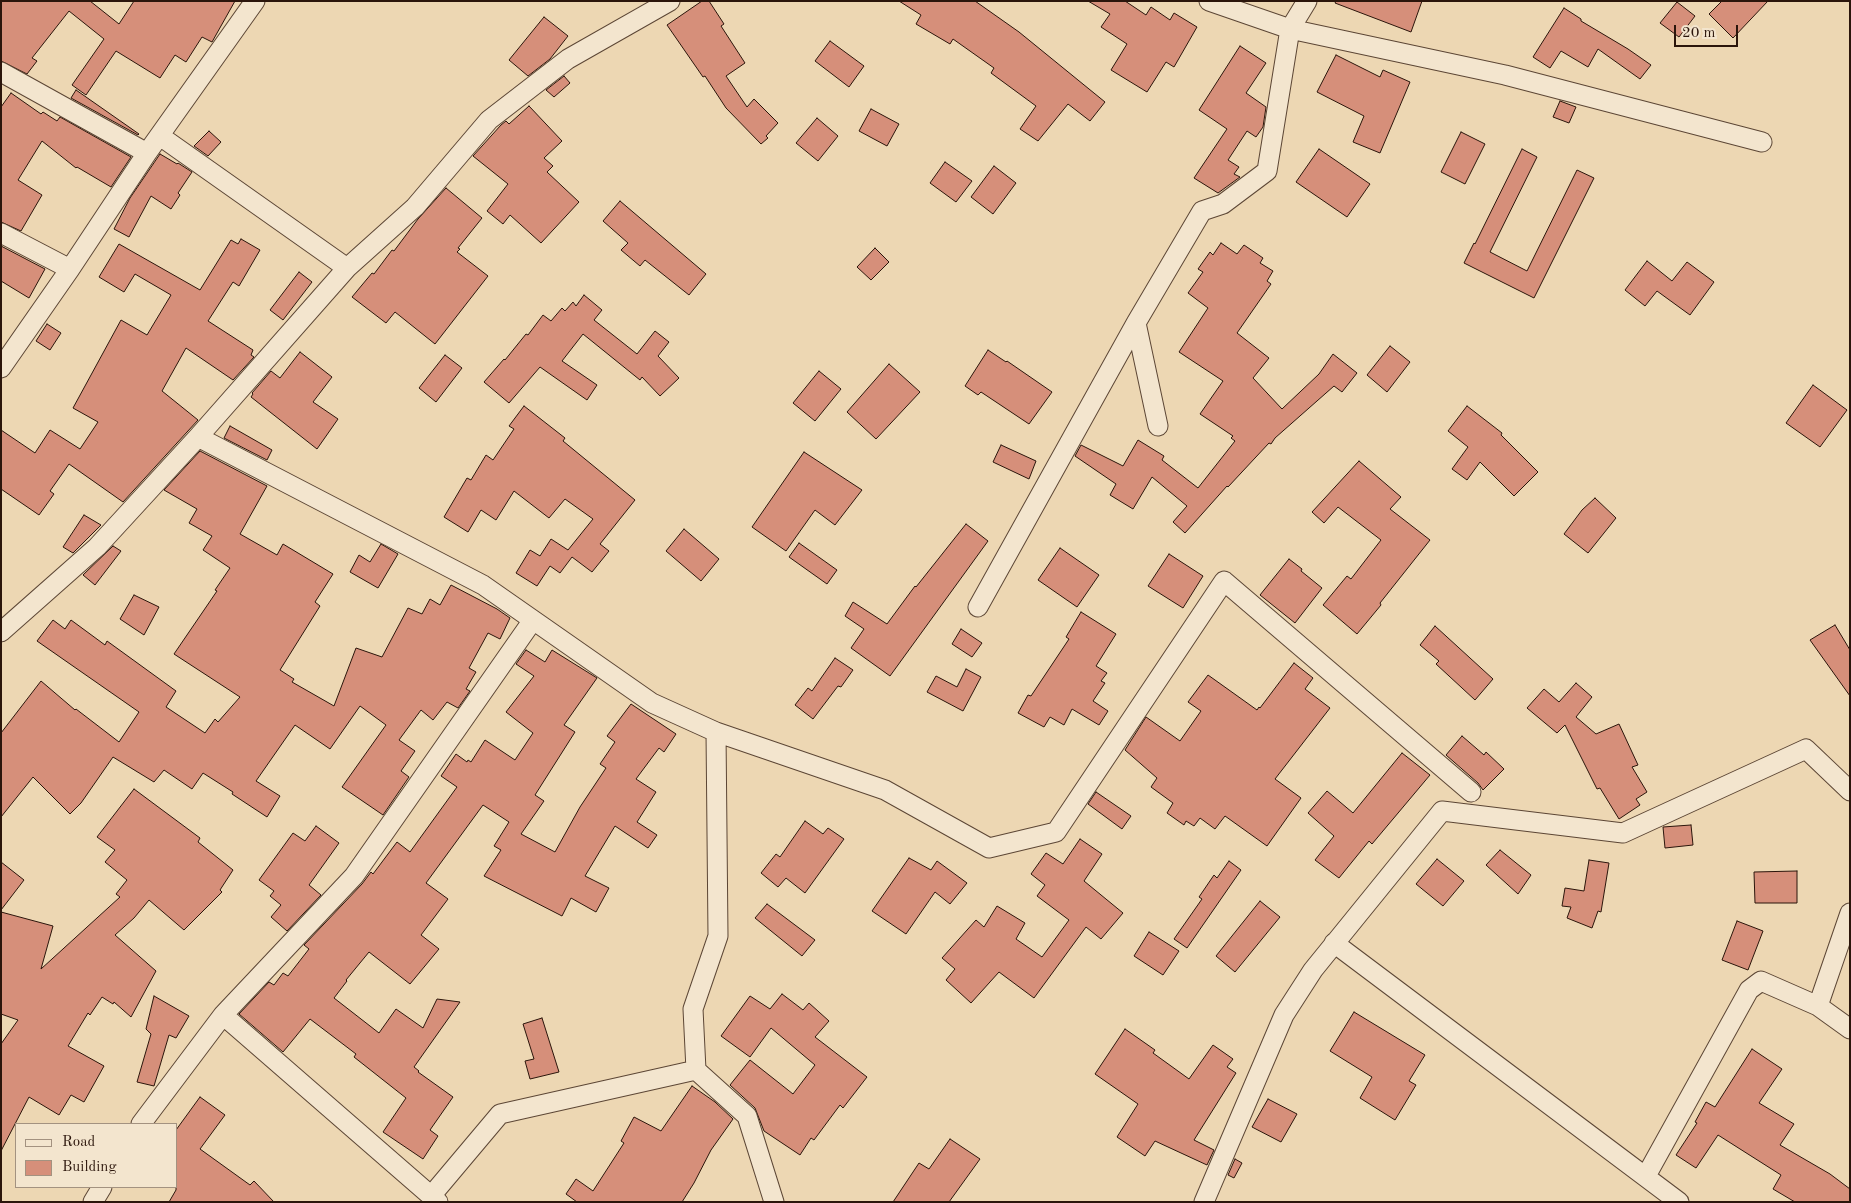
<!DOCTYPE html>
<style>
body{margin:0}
#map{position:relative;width:1851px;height:1203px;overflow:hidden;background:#edd7b3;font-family:"Old Standard TT",serif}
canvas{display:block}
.frame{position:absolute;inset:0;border:2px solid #2b150b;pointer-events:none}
.legend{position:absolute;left:15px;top:1123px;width:162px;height:65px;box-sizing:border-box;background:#f3e5ce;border:1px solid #a39280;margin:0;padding:6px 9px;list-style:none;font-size:15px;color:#2b150b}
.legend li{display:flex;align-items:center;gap:10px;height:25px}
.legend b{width:25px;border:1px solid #a39280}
.scale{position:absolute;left:1674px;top:25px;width:64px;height:22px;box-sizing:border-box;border:2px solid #2b150b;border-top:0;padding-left:6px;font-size:15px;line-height:18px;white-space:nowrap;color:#2b150b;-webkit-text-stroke:4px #f3e5ce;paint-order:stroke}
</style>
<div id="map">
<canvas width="1851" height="1203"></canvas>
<div class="frame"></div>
<ul class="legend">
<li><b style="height:6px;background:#f3e5ce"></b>Road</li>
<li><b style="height:14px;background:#d68f7a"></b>Building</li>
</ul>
<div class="scale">20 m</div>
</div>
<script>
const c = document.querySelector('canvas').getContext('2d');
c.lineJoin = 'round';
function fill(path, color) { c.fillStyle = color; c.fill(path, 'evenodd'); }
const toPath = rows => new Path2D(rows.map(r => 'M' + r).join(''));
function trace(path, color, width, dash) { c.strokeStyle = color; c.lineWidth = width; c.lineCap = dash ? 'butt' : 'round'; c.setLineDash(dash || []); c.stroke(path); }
const building = toPath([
 [1,1,90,1,119,24,134,1,235,1,212,42,202,37,186,62,175,55,160,78,116,51,86,95,72,85,104,39,69,11,32,58,37,61,27,74,1,61,1,1],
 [702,1,709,1,724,24,721,26,745,63,726,76,747,107,754,99,778,123,766,136,768,138,761,144,726,108,705,76,703,77,667,25,702,1],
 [899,1,975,1,1019,32,1105,102,1090,121,1068,104,1038,141,1020,129,1036,106,991,73,994,68,953,39,950,44,916,24,921,15,899,1],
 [1088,1,1125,1,1146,15,1151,7,1170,20,1174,13,1197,27,1174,67,1166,62,1147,92,1111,70,1127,44,1101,27,1110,14,1088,1],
 [1336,1,1422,1,1411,32,1335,3,1336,1],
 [1722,1,1768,1,1733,38,1709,14,1722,1],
 [1677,2,1695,16,1679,37,1660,23,1677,2],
 [1564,8,1581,19,1581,21,1628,49,1651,65,1640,79,1598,49,1588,67,1561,51,1550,68,1533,57,1564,8],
 [544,17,568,36,550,59,528,76,509,60,544,17],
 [830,41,864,66,849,87,815,61,830,41],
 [1240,46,1266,63,1246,93,1266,107,1263,127,1256,137,1247,131,1228,160,1239,167,1234,174,1240,177,1218,193,1194,178,1227,129,1199,110,1240,46],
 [1336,55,1380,77,1383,70,1410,82,1380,153,1353,142,1364,116,1317,92,1336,55],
 [564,76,570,83,554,97,546,90,564,76],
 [76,90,139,134,138,135,71,98,76,90],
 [11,93,41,114,43,112,57,121,60,117,131,157,111,187,77,167,76,168,42,141,18,180,42,195,21,231,1,222,1,107,11,93],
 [1560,101,1576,107,1569,123,1553,117,1560,101],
 [529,106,562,141,544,158,553,166,547,172,579,202,541,243,510,215,503,224,487,211,508,184,473,156,501,125,506,121,509,124,529,106],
 [871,109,899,124,887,146,859,131,871,109],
 [817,118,838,136,818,161,796,143,817,118],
 [209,131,221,142,208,156,194,146,209,131],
 [1461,132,1485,144,1465,184,1441,172,1461,132],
 [1319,149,1370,184,1347,217,1296,182,1319,149],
 [1522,149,1537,157,1490,252,1527,271,1577,170,1594,178,1534,298,1464,263,1474,243,1475,244,1522,149],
 [160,154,177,164,178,163,192,172,178,193,180,195,171,209,151,196,129,237,114,229,130,198,160,154],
 [945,162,972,181,956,202,930,183,945,162],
 [994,166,1016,183,993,214,971,197,994,166],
 [446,188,482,218,458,248,460,249,457,252,488,276,435,344,395,312,386,323,352,297,372,273,374,274,392,250,394,251,418,219,446,188],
 [620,201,706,274,689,295,645,260,640,266,621,250,628,243,603,221,620,201],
 [241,239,260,250,239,286,233,282,208,321,253,350,251,355,254,357,233,380,186,348,162,391,198,420,123,502,69,464,50,491,54,494,39,515,1,489,1,430,35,453,50,430,80,449,98,422,73,408,121,320,147,335,171,295,135,274,124,292,99,277,119,244,200,290,231,240,238,244,241,239],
 [1221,243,1237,254,1244,245,1263,258,1260,263,1273,271,1267,281,1271,284,1237,333,1269,358,1253,378,1282,409,1319,374,1333,354,1357,373,1342,392,1334,386,1275,438,1271,444,1269,443,1228,487,1227,486,1185,533,1173,522,1187,506,1152,477,1133,509,1110,495,1116,484,1075,456,1081,445,1123,466,1138,440,1164,456,1162,460,1198,488,1235,441,1231,438,1233,436,1200,414,1223,381,1179,352,1208,308,1188,293,1203,272,1198,269,1210,252,1213,255,1221,243],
 [1,246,45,269,29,298,1,281,1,246],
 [875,248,889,262,871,280,857,267,875,248],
 [1647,261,1672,281,1687,262,1714,282,1690,315,1657,291,1645,306,1625,290,1647,261],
 [299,272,312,282,283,320,270,310,299,272],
 [584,295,602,310,594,320,637,354,655,331,669,342,658,356,679,378,660,396,642,377,640,380,583,334,562,361,597,385,587,400,540,367,509,403,484,382,504,359,505,360,526,334,528,335,543,315,551,321,562,308,565,311,573,302,576,306,584,295],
 [47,324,61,333,50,350,36,341,47,324],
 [1390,346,1410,362,1387,392,1367,375,1390,346],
 [988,350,1006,362,1007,361,1052,392,1029,424,981,392,978,395,965,386,988,350],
 [300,352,332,377,313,402,338,419,317,449,251,397,253,394,252,393,271,371,280,378,300,352],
 [445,355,462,368,436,402,419,388,445,355],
 [889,364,920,392,876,439,847,412,889,364],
 [819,371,841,389,815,421,793,403,819,371],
 [1813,385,1847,410,1820,447,1786,423,1813,385],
 [524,406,565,438,563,441,635,500,600,544,609,551,592,572,572,557,560,573,550,566,537,586,516,573,530,550,540,556,551,539,568,550,593,519,565,499,549,518,514,491,496,520,481,510,468,532,444,517,467,478,471,480,486,455,493,460,514,429,509,426,524,406],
 [1467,406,1502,433,1501,435,1538,472,1514,496,1480,462,1467,480,1452,469,1468,447,1448,431,1467,406],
 [230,426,272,450,267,460,224,438,230,426],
 [1001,445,1036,461,1029,479,993,462,1001,445],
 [200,451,267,486,240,534,277,555,283,544,333,574,315,602,320,606,280,670,294,679,292,682,334,706,356,648,382,657,408,608,422,614,430,599,440,605,451,585,497,609,510,618,500,639,488,633,469,668,476,672,466,689,470,691,458,708,447,702,433,720,421,710,399,740,415,751,401,771,409,777,383,815,342,787,386,725,360,706,330,749,295,725,256,781,280,796,267,817,232,794,233,792,203,773,192,789,164,770,154,782,113,757,81,803,70,814,33,777,1,817,1,733,41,681,75,710,76,709,119,742,139,712,37,641,53,620,65,629,71,620,105,645,107,641,176,691,166,707,205,733,215,719,218,722,240,697,174,654,217,591,215,590,230,568,203,550,212,536,189,523,197,509,164,490,200,451],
 [804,452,862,490,835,525,815,510,786,551,752,527,804,452],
 [1359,461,1401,497,1390,509,1430,540,1380,603,1381,605,1357,634,1323,605,1347,576,1351,579,1381,540,1338,507,1324,523,1312,512,1359,461],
 [1595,498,1616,518,1588,553,1564,534,1582,510,1595,498],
 [84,515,101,525,73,553,63,547,84,515],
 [966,524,988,541,890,676,851,648,864,629,845,616,853,602,887,624,915,586,916,587,966,524],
 [684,529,719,559,701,581,666,551,684,529],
 [799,543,837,570,827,584,789,557,799,543],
 [381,544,398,554,378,588,350,572,359,555,370,562,381,544],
 [113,546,121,551,95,585,83,575,113,546],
 [1060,548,1099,575,1077,607,1038,580,1060,548],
 [1169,554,1203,576,1183,608,1148,586,1169,554],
 [1289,559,1302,569,1301,571,1322,588,1295,623,1260,595,1289,559],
 [134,595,159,607,144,635,120,619,134,595],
 [1081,612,1116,634,1096,666,1107,673,1101,681,1105,683,1093,701,1108,711,1099,725,1072,709,1064,725,1050,717,1044,727,1018,713,1028,695,1031,696,1069,639,1066,637,1081,612],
 [1835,625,1850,650,1850,696,1810,640,1835,625],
 [1435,626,1493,679,1475,700,1436,664,1439,661,1420,645,1435,626],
 [961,629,982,643,972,657,952,644,961,629],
 [526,650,545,662,552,650,597,678,564,725,575,732,535,795,544,801,521,834,555,852,580,807,606,768,600,764,615,742,607,736,631,704,676,734,664,752,659,748,636,779,656,792,637,822,657,835,648,848,615,826,585,876,609,888,596,912,571,898,562,916,484,876,501,850,494,846,509,822,483,805,426,883,448,899,421,935,439,949,410,984,369,952,346,980,347,981,334,998,379,1033,396,1009,423,1028,437,999,460,1002,414,1067,419,1071,418,1072,453,1097,430,1130,438,1136,423,1159,383,1132,406,1098,354,1057,356,1054,310,1019,283,1052,239,1014,269,982,274,985,283,973,288,976,309,949,304,945,362,884,371,872,373,874,397,842,410,852,457,787,441,776,456,754,467,762,468,760,471,762,485,740,515,760,533,733,506,712,534,676,516,664,526,650],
 [835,658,853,670,841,687,838,686,813,719,795,705,808,688,812,691,835,658],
 [1294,663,1313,678,1305,689,1330,708,1275,779,1301,798,1267,846,1225,816,1215,829,1200,818,1194,826,1186,821,1184,825,1167,813,1173,803,1151,787,1157,778,1125,750,1146,717,1180,741,1201,711,1188,702,1208,675,1257,710,1259,707,1260,708,1294,663],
 [966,669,981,677,963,711,927,692,936,676,957,687,966,669],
 [1576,683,1592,697,1576,717,1596,734,1619,724,1638,765,1632,767,1647,792,1636,799,1640,805,1619,819,1600,788,1597,789,1565,725,1557,733,1527,708,1544,689,1559,702,1576,683],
 [1462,736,1484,755,1486,752,1504,769,1483,790,1478,783,1446,755,1462,736],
 [1402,753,1430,775,1372,844,1369,841,1339,878,1315,860,1334,836,1308,813,1327,791,1353,813,1402,753],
 [134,789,200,838,198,842,233,870,220,890,222,892,184,930,149,900,134,918,115,935,156,971,131,1017,114,1002,113,1004,102,997,90,1015,88,1013,68,1046,104,1066,84,1102,71,1095,59,1115,29,1097,1,1151,1,1044,18,1020,1,1014,1,912,53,926,41,969,120,897,116,894,127,880,105,862,115,850,97,837,134,789],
 [1096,792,1131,816,1122,829,1088,804,1096,792],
 [805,821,823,834,828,828,844,839,805,893,786,878,778,887,761,873,776,854,780,857,805,821],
 [1691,825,1693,845,1665,848,1663,827,1691,825],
 [316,826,339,843,309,885,321,895,287,931,271,917,281,905,270,896,274,891,259,880,293,833,305,841,316,826],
 [1080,839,1102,854,1084,881,1123,913,1101,939,1086,927,1034,998,999,972,971,1003,946,980,955,969,942,958,976,920,984,927,997,906,1025,923,1016,939,1042,957,1069,920,1037,896,1045,885,1031,874,1046,853,1063,864,1080,839],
 [1500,850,1531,875,1518,894,1486,865,1500,850],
 [909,858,931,870,937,861,967,883,950,904,935,892,906,934,872,911,909,858],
 [1437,859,1464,881,1443,906,1416,884,1437,859],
 [1589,860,1609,863,1601,912,1598,911,1592,928,1567,918,1571,907,1562,906,1565,888,1584,891,1589,860],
 [1229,861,1241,870,1187,948,1174,939,1202,899,1199,897,1214,875,1217,878,1229,861],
 [1,862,24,880,1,910,1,862],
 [1797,871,1797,903,1755,903,1754,872,1797,871],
 [1260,901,1280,917,1235,972,1216,956,1260,901],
 [767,904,815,940,802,956,755,918,767,904],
 [1737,921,1763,931,1748,970,1722,960,1737,921],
 [1149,932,1179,951,1163,975,1134,956,1149,932],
 [782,994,803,1010,809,1003,829,1021,815,1037,867,1077,843,1108,840,1105,814,1140,811,1138,800,1155,764,1131,755,1108,730,1085,750,1060,793,1094,815,1065,771,1028,750,1057,721,1036,750,996,770,1009,782,994],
 [154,996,189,1016,176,1038,169,1035,154,1086,137,1082,151,1034,146,1029,154,996],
 [1354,1012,1425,1055,1409,1081,1416,1085,1395,1120,1360,1098,1372,1077,1330,1051,1354,1012],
 [542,1018,559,1072,530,1079,525,1061,534,1059,523,1024,542,1018],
 [1125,1029,1155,1050,1153,1053,1189,1079,1213,1045,1233,1059,1227,1067,1236,1073,1194,1140,1214,1150,1207,1165,1155,1141,1145,1156,1117,1137,1138,1104,1095,1074,1125,1029],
 [1752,1049,1782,1069,1759,1103,1794,1124,1780,1145,1830,1174,1850,1189,1850,1202,1795,1202,1773,1189,1781,1175,1718,1135,1696,1168,1676,1155,1697,1123,1695,1122,1706,1102,1715,1107,1752,1049],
 [692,1086,715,1102,733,1119,711,1150,694,1183,682,1202,577,1202,566,1194,576,1179,593,1191,624,1143,621,1141,634,1117,661,1131,692,1086],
 [200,1097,225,1115,200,1149,250,1185,254,1181,274,1202,169,1202,176,1190,176,1130,200,1097],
 [1268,1099,1297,1114,1281,1142,1252,1127,1268,1099],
 [950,1139,980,1159,949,1202,893,1202,919,1163,929,1169,950,1139],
 [1235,1159,1242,1163,1234,1178,1228,1175,1235,1159]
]);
fill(building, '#d68f7a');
trace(building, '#2b150b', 1);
const street = toPath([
 [1209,1,1290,29,1307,1],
 [1,72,147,153],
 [160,136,347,268],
 [1,233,70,269],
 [1,368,70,269,147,153,255,1],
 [1158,426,1136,323,1202,211,1223,204,1267,171,1290,29,1505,75,1762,142],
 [198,437,483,585,652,703,716,732,718,936,693,1009,696,1070,500,1114,431,1196],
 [978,607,1136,323],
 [1,632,97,547,198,437,347,268,415,207,489,120,568,59,670,1],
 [716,732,885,790,989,848,1056,832,1224,581,1471,792],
 [1334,943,1679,1202],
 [1818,1006,1850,913],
 [223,1015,438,1202],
 [696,1070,747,1116,774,1202],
 [141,1124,223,1015,354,876,533,620],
 [1646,1176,1749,990,1761,981,1818,1006,1850,1029],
 [93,1202,102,1187],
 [1204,1202,1284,1015,1313,970,1442,811,1623,833,1806,749,1850,791]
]);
trace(street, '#5c4635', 21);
trace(street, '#f3e5ce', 19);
</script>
